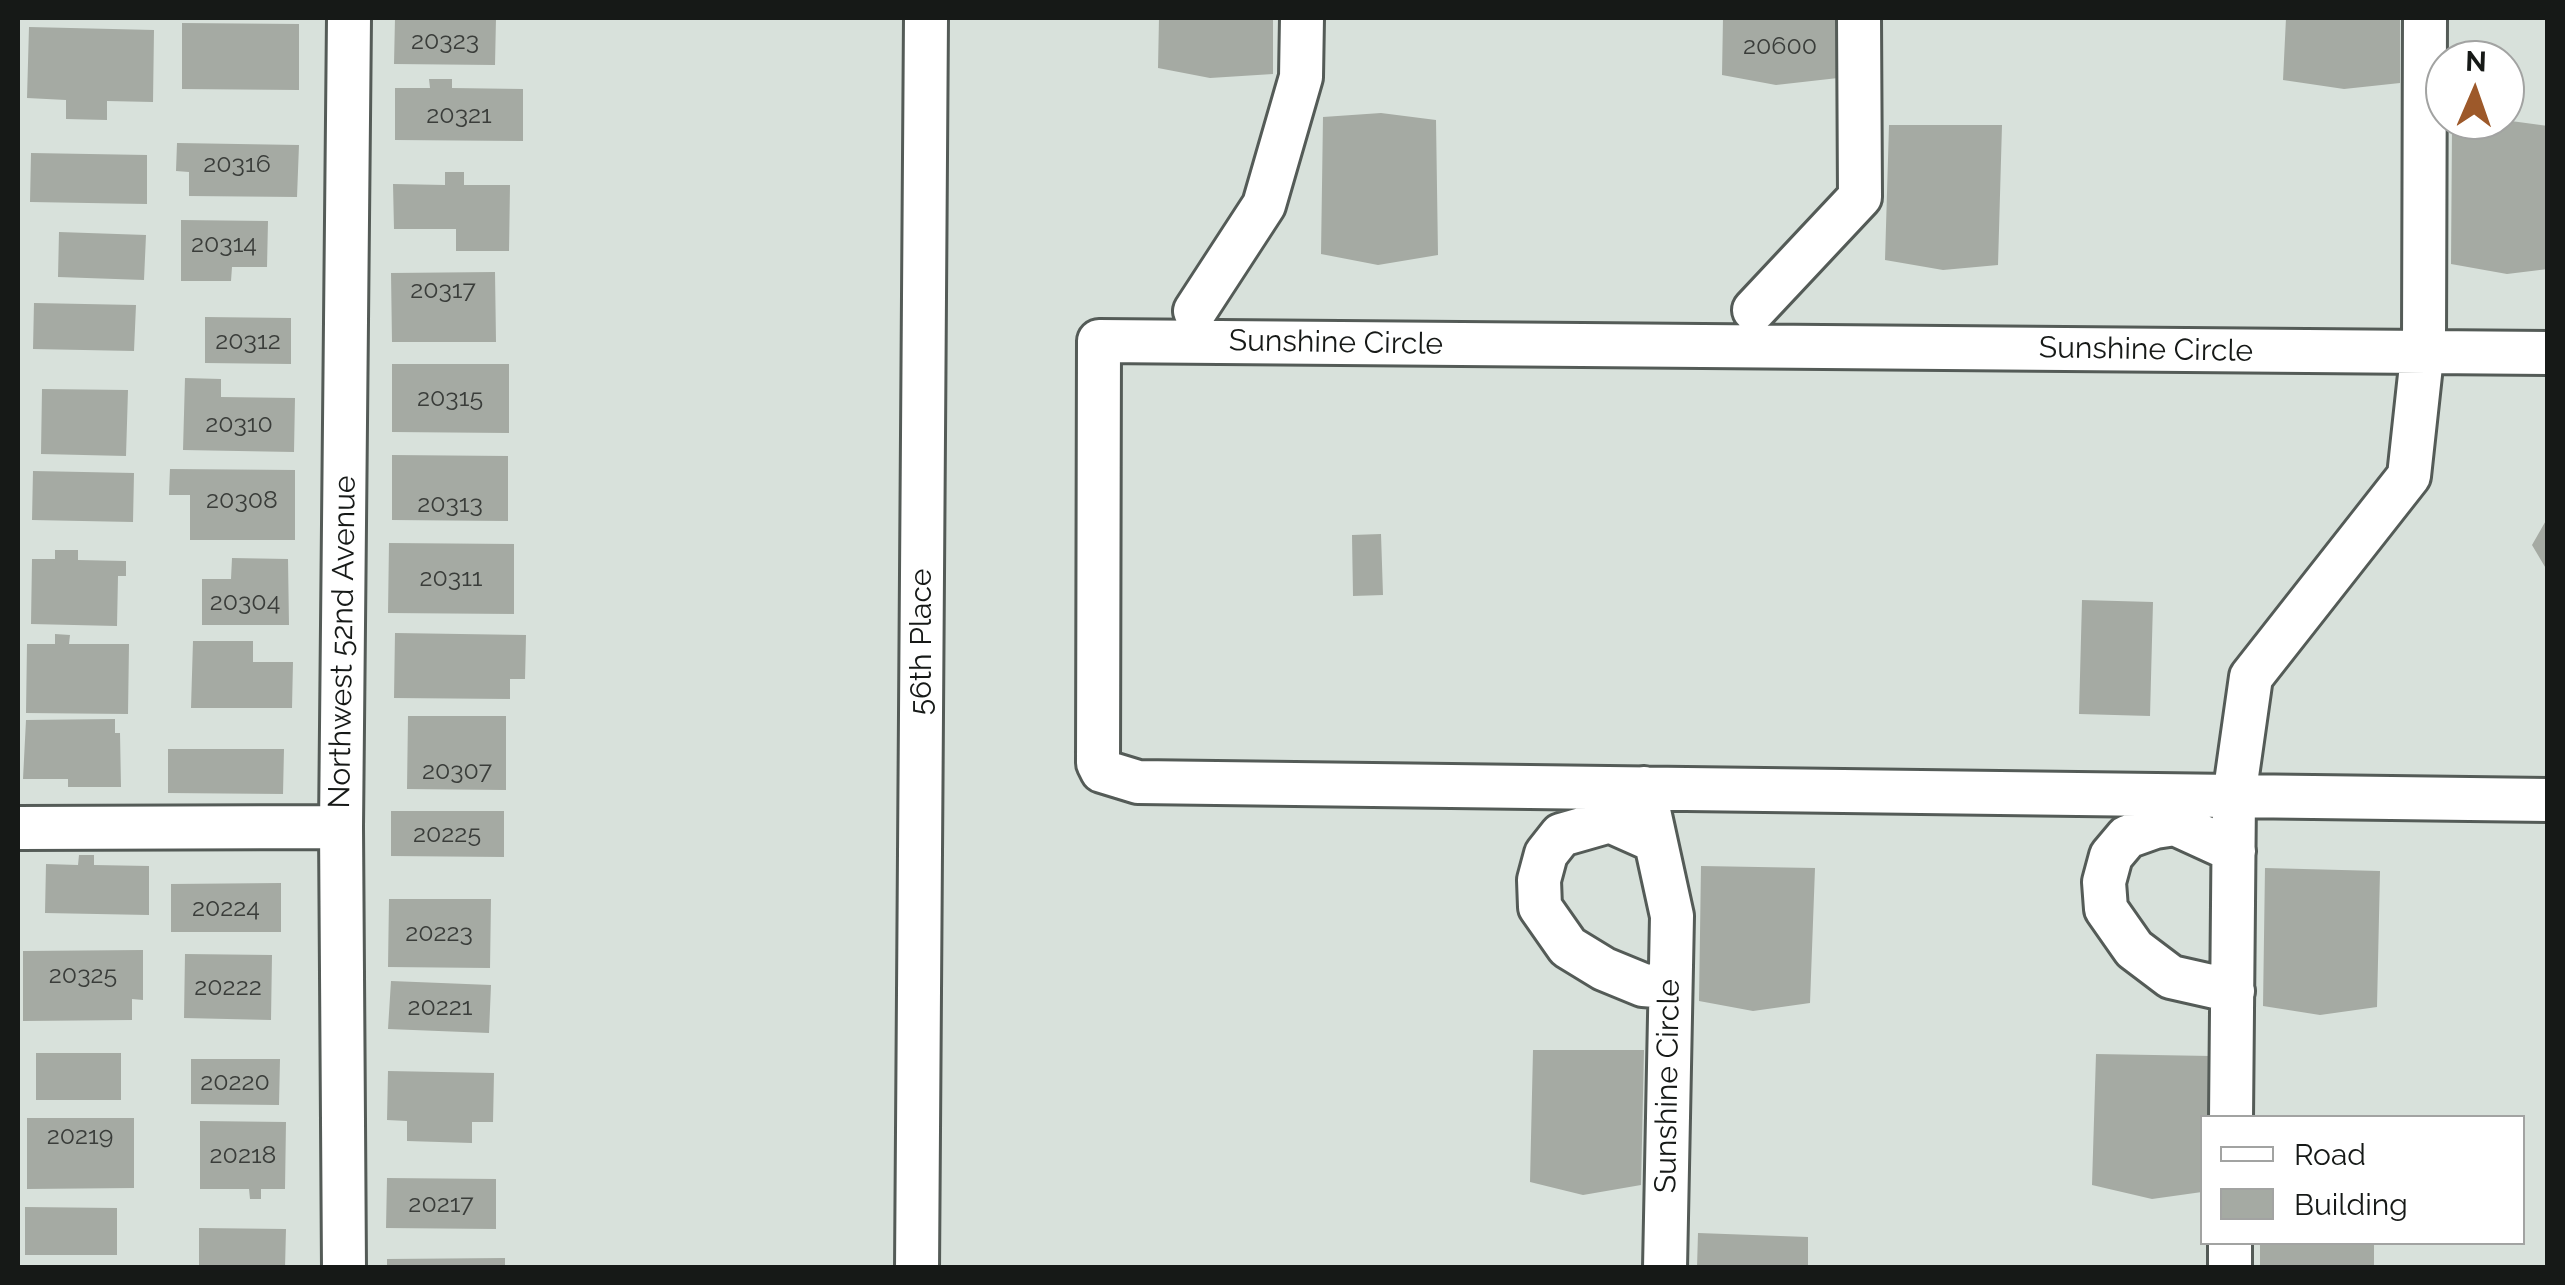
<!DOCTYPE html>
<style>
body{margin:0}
#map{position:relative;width:2565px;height:1285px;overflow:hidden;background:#d8e1db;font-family:Raleway,sans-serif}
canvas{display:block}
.frame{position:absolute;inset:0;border:20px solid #161917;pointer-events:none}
.legend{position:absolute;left:2200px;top:1115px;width:325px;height:130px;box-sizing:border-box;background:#fff;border:2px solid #a2a3a2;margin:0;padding:12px 18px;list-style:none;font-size:30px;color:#161917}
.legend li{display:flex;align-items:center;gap:20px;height:50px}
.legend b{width:50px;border:2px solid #a2a3a2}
.north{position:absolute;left:2425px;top:40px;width:100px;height:100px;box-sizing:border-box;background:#fff;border:2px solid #a2a3a2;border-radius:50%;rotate:2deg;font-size:28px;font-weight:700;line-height:40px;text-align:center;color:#161917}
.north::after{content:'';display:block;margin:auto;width:35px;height:45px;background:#9d592a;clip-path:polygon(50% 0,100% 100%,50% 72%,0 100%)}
</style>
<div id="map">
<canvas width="2565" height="1285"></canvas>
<div class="frame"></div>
<ul class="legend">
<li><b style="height:12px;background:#fff"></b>Road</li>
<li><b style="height:28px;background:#a5aaa3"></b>Building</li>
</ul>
<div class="north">N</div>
</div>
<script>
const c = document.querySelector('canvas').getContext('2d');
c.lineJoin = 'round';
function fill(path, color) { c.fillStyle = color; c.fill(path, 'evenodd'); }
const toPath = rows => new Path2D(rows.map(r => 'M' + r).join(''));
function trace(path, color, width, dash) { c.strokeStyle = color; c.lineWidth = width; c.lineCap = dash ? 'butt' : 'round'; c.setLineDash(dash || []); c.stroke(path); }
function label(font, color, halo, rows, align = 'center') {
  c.font = font + ' Raleway,sans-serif'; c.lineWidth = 10; c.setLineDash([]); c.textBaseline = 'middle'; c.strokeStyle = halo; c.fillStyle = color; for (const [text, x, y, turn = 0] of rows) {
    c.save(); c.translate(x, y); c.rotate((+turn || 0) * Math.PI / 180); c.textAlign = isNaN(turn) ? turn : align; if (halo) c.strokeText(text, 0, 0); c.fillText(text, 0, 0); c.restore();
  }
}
fill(toPath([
 [395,18,496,18,495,65,394,64],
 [1159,18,1273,18,1273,74,1210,78,1158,68],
 [1723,18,1838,18,1838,78,1776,85,1722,75],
 [2286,18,2400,18,2400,83,2344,89,2283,80],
 [182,23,299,24,299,90,182,89],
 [29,27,154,30,153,102,107,101,107,120,66,119,66,100,27,98],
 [429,79,452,79,452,88,523,89,523,141,395,140,395,88,430,88],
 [1381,113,1436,120,1438,255,1378,265,1321,254,1323,117],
 [2511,121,2548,126,2548,269,2507,274,2451,264,2452,129],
 [1889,125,2002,125,1998,265,1943,270,1885,260],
 [177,143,299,145,297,197,189,196,189,172,176,171],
 [31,153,147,155,147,204,30,202],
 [445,172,464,172,464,185,510,185,509,251,456,251,456,229,394,229,393,184,445,185],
 [181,220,268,221,267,267,232,267,231,281,181,281],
 [59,232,146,235,144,280,58,277],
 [495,272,496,342,392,342,391,273],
 [34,303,136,305,134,351,33,349],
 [205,317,291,318,291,364,205,363],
 [392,364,509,364,509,433,392,432],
 [185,378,221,379,221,397,295,398,294,452,183,450],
 [42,389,128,390,126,456,41,454],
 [392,455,508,456,508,521,392,520],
 [170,469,295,470,295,540,190,540,190,495,169,495],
 [33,471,134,473,133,522,32,520],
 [2548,517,2548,572,2532,545],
 [1381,534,1383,595,1353,596,1352,535],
 [389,543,514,544,514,614,388,613],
 [55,550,78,550,78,560,126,561,126,576,118,576,117,626,31,624,32,559,55,559],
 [232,558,288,559,289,625,202,625,202,579,231,579],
 [2082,600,2153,602,2150,716,2079,714],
 [395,633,526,635,525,679,510,679,510,699,394,698],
 [55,634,70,635,69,644,129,644,128,714,26,713,27,644,55,644],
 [193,641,253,641,253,662,293,662,292,708,191,708],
 [408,716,506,716,506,790,407,789],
 [115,719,115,733,120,733,121,787,68,787,68,779,23,779,26,720],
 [168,749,284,749,283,794,168,793],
 [391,811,504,811,504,857,391,856],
 [79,855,94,855,94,865,149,866,149,915,45,913,46,864,78,865],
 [1701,866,1815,868,1810,1003,1753,1011,1699,1001],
 [2265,868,2380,871,2377,1007,2320,1015,2263,1006],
 [281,883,281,932,171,932,171,884],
 [389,899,491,899,490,968,388,967],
 [143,950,143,1000,132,999,132,1020,23,1021,23,951],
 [185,954,272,955,271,1020,184,1018],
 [391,981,491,985,489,1033,388,1029],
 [1533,1050,1644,1050,1641,1185,1583,1195,1530,1182],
 [36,1053,121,1053,121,1100,36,1100],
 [2096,1054,2211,1056,2210,1118,2202,1118,2202,1192,2152,1199,2092,1185],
 [191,1059,280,1059,279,1105,191,1104],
 [388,1071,494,1073,493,1122,472,1122,472,1143,407,1141,407,1121,387,1120],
 [27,1118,134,1118,134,1188,27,1189],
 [200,1121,286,1122,285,1189,261,1189,261,1199,250,1199,249,1189,200,1189],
 [387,1178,496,1179,496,1229,386,1228],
 [25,1207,117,1208,117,1255,25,1255],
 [199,1228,286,1229,285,1268,199,1268],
 [1698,1233,1808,1237,1808,1268,1697,1268],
 [2260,1242,2374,1242,2374,1268,2260,1268],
 [505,1258,505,1268,387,1268,387,1259]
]), '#a5aaa3');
const minor = toPath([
 [1754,310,1860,197,1859,18],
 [1195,311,1264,205,1301,77,1302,18],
 [2548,353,1099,341,1098,763,1102,771,1138,782,2548,800],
 [1644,788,1672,916,1665,1268],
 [18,828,341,827],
 [1655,841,1610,821,1561,835,1546,854,1539,880,1540,907,1568,947,1604,969,1643,985,1669,987],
 [2233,991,2171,977,2134,949,2106,909,2104,882,2111,856,2127,837,2155,827,2175,824,2234,851],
 [2231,1118,2234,797,2251,677,2409,476,2424,338,2425,18],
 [344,1268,341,827,349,18],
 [917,1268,926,18],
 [2230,1268,2230,1242]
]);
trace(minor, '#545b57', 48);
trace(minor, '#fff', 42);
label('25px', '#3a3d3a', null, [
 ["20323",445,41],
 ["20600",1780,46],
 ["20321",459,115],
 ["20316",237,164],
 ["20314",224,244],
 ["20317",443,290],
 ["20312",248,341],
 ["20315",450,398],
 ["20310",239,424],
 ["20308",242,500],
 ["20313",450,504],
 ["20311",451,578],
 ["20304",245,602],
 ["20307",457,771],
 ["20225",447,834],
 ["20224",226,908],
 ["20223",439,933],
 ["20325",83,975],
 ["20222",228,987],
 ["20221",440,1007],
 ["20220",235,1082],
 ["20219",80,1136],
 ["20218",243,1155],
 ["20217",441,1204]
]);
label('30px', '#161917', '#fff', [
 ["Sunshine Circle",1336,343,1],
 ["Sunshine Circle",2146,350,1],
 ["Northwest 52nd Avenue",343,642,-89],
 ["56th Place",922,642,-90],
 ["Sunshine Circle",1668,1086,-89]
]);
</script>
